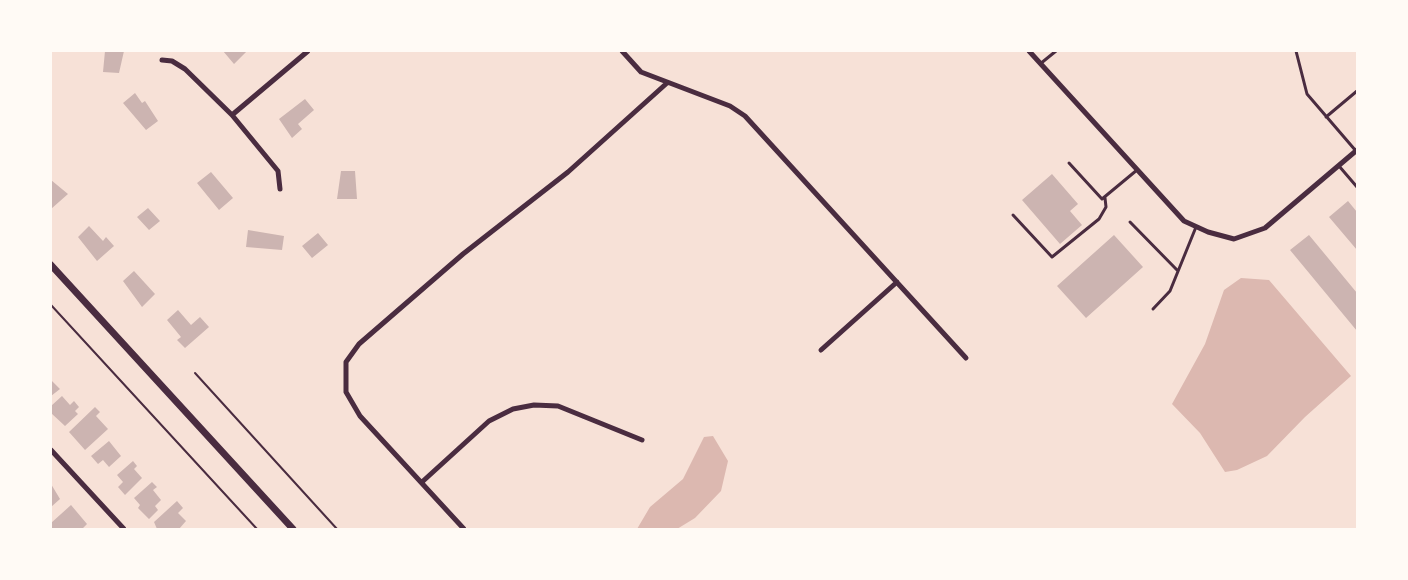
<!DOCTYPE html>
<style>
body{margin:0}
#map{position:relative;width:1408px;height:580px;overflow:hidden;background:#f7e1d7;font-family:"IBM Plex Sans",sans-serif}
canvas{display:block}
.frame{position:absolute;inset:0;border:52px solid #fffaf5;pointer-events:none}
</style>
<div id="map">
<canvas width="1408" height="580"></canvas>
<div class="frame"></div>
</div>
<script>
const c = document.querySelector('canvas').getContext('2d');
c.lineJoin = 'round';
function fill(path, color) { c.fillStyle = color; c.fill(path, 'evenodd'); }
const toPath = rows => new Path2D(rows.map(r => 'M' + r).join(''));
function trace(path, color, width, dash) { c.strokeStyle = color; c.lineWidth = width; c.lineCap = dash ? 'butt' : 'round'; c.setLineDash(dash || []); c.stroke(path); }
fill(toPath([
 [1241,278,1269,280,1351,376,1305,417,1267,456,1237,470,1225,472,1200,433,1172,404,1205,344,1224,290],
 [713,436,728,461,721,491,695,518,677,529,637,529,650,507,683,479,704,437]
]), '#dcb8b0');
fill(toPath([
 [105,51,124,51,119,73,103,72],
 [223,51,247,51,234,64],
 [135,93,142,103,145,101,158,121,146,130,123,103],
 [305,99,314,110,298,124,302,129,292,138,279,119],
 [341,171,355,171,357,199,337,199],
 [211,172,233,198,219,210,197,183],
 [1052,174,1078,204,1070,211,1082,225,1060,244,1022,200],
 [51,180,68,194,51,209],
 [1348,201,1357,212,1357,250,1329,217],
 [148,208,160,221,149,230,137,217],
 [89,226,103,241,106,237,114,246,97,261,78,237],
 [248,230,284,236,282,250,246,247],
 [318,233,328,245,312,258,302,246],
 [1114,235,1143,267,1086,318,1057,286],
 [1309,235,1357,293,1357,331,1290,250],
 [134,271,155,294,142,307,123,281],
 [178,310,191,325,200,317,209,327,185,348,177,340,181,337,167,320],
 [51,380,60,389,51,396],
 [62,396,70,405,74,401,79,407,75,411,78,414,65,426,51,413,51,406],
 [95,407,100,412,96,416,108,429,85,450,69,432],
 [109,441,121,456,109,467,103,460,98,464,91,456],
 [133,461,137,466,134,469,142,478,125,495,118,487,123,482,117,475],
 [152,482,157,487,153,490,161,500,155,506,158,510,149,519,138,508,140,505,134,498],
 [51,484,60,499,51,507],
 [177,501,183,508,178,513,186,521,179,529,157,529,154,522],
 [71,505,87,524,82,529,51,529,51,523]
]), '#ccb4b1');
trace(toPath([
 [51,305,257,529],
 [195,373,337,529]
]), '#4a2c40', 2);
trace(toPath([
 [1296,51,1307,94,1356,151],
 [1040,64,1056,51],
 [1326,117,1357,91],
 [1069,163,1102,199,1137,170],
 [1339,166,1357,187],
 [1013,215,1052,257,1099,219,1106,207,1105,198],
 [1130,222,1178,271],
 [1153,309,1170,291,1196,227]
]), '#4a2c40', 3);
trace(toPath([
 [622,51,641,72,730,106,745,116,966,358],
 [1029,51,1184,221,1208,232,1234,239,1265,228,1357,150],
 [162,60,172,61,185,69,232,115,278,171,280,189],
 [232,115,308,51],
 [821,350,897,282],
 [51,450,124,529],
 [422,482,489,421,513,409,534,405,558,406,642,440],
 [464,529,360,416,346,392,346,362,359,344,463,254,568,172,667,83]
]), '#4a2c40', 5);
trace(toPath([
 [51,265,293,529]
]), '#4a2c40', 7);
</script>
